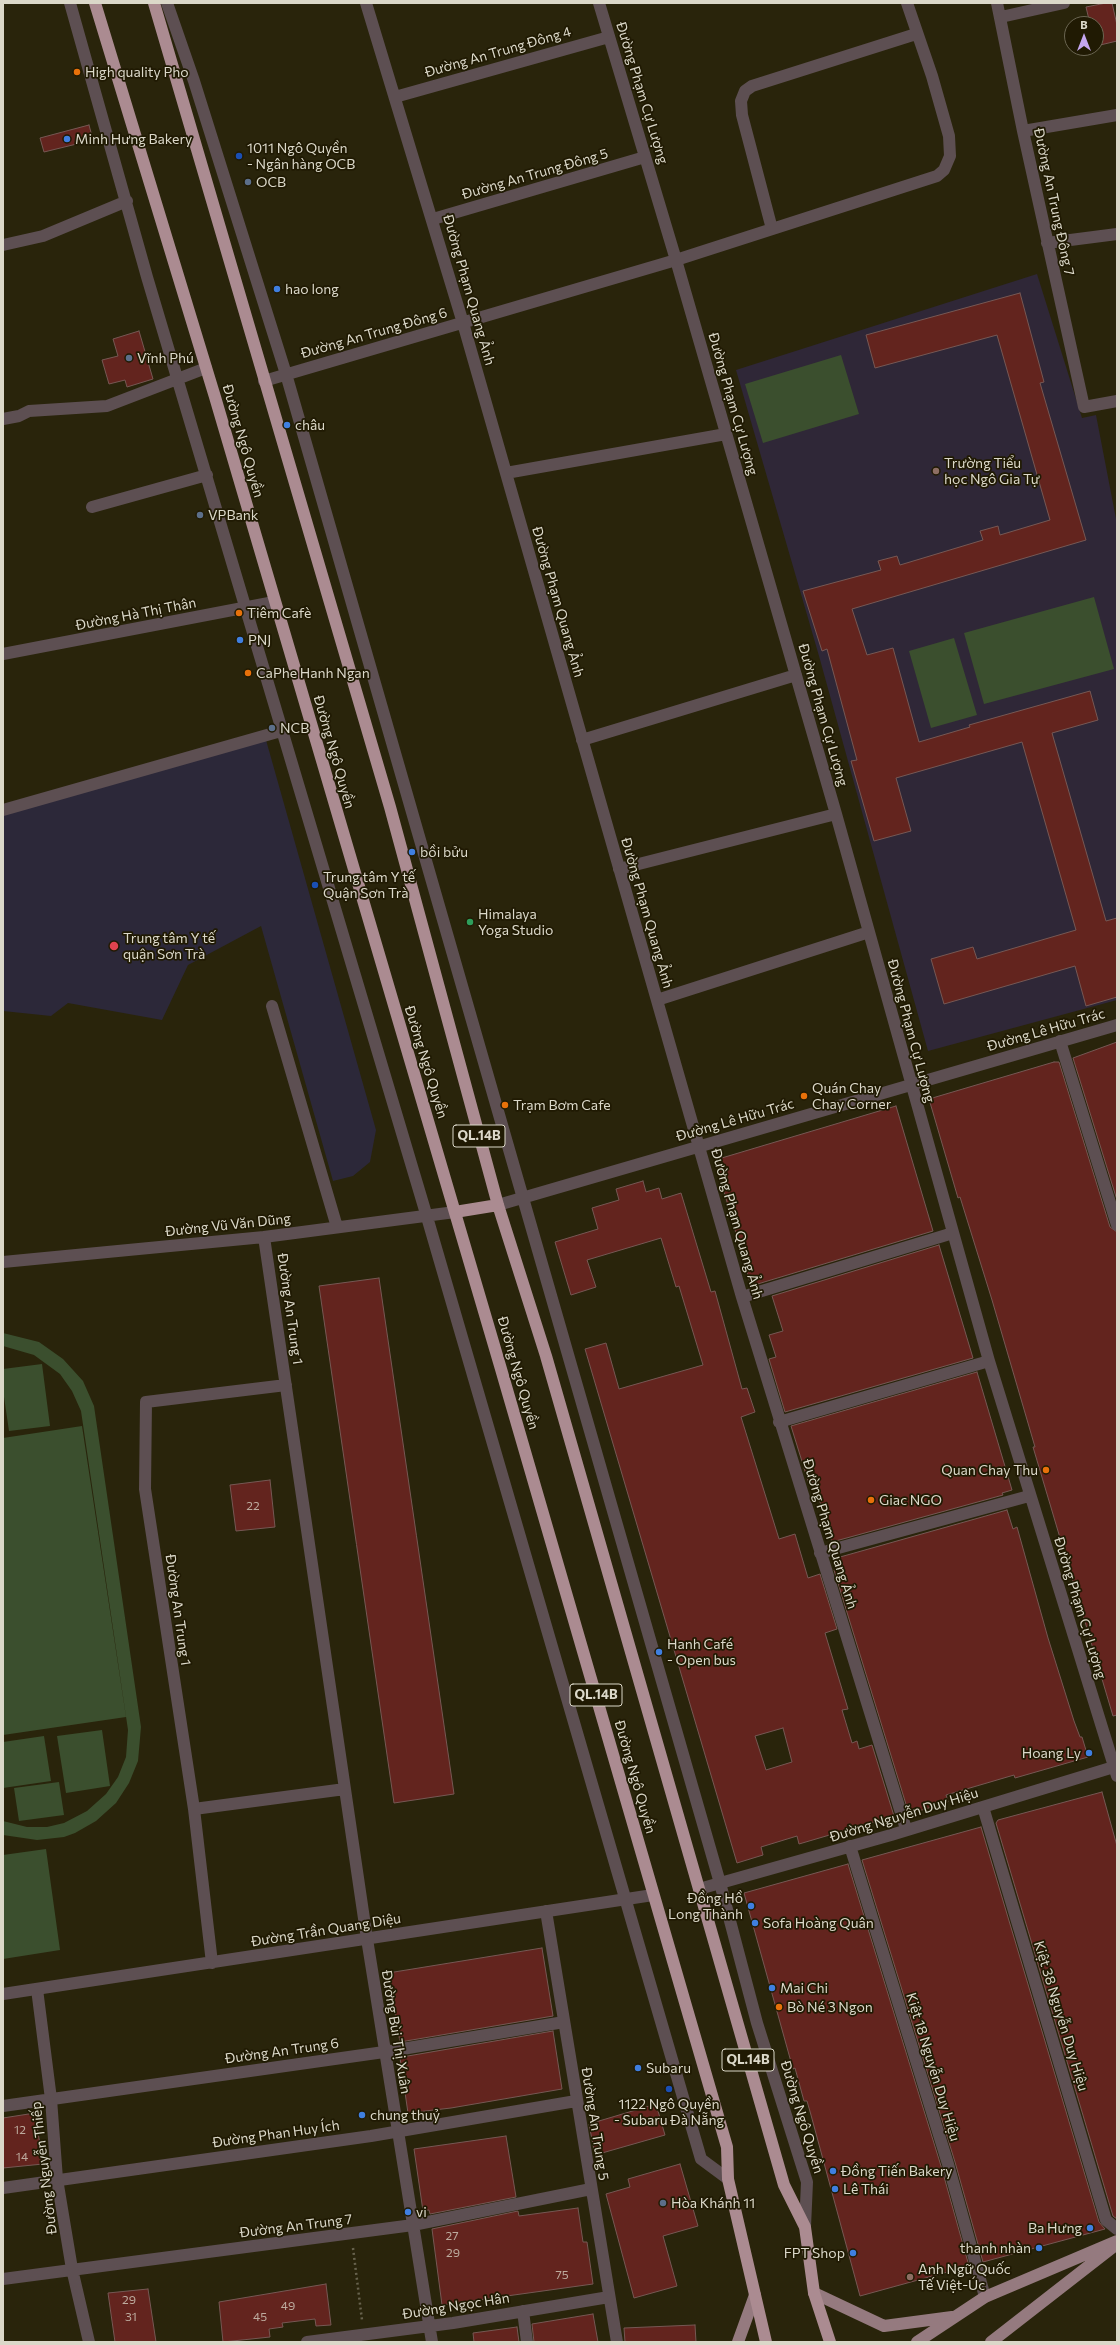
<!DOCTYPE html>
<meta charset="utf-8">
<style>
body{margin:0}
#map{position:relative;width:1120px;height:2345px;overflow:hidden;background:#29240b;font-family:Commissioner,sans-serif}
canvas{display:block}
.frame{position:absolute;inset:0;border:4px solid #dbd8c9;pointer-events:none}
.north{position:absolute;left:1064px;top:16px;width:40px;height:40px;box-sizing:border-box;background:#201a03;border:1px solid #6b6652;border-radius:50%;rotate:0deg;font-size:11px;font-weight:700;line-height:16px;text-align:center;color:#dbd8c9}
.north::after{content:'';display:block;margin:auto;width:14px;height:18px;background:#c5a7f1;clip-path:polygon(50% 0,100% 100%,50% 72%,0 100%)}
</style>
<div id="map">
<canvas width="1120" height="2345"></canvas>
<div class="frame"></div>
<div class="north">B</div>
</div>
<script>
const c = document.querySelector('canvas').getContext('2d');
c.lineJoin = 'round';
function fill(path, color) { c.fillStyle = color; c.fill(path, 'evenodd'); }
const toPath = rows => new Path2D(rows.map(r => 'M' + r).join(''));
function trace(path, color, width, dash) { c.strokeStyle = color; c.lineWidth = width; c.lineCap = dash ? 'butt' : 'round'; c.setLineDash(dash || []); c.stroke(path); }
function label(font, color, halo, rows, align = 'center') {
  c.font = font + ' Commissioner,sans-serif'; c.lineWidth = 3.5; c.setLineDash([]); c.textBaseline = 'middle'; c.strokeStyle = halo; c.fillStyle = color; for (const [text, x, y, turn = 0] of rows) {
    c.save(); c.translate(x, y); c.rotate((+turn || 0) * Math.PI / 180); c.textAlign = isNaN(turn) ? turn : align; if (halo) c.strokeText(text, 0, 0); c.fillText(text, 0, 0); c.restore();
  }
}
fill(toPath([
 [1037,274,1082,418,1096,415,1117,524,1117,1000,928,1051,819,656,736,370]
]), '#2f2737');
fill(toPath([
 [266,740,376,1130,370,1162,353,1176,333,1181,261,926,188,965,162,1020,68,1003,51,1016,3,1011,3,809]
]), '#2c2839');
fill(toPath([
 [841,355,859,414,763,443,745,384],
 [1094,597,1114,669,984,704,964,633],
 [954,638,977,715,931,728,909,651],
 [3,1333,39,1342,63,1359,83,1381,94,1406,141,1727,138,1761,129,1783,116,1803,96,1821,75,1833,64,1837,37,1840,3,1835,3,1821,27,1827,47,1827,64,1823,87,1811,106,1794,118,1777,126,1757,128,1730,81,1411,72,1391,60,1374,34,1355,3,1346],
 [42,1364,50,1426,9,1431,3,1390,3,1369],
 [82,1426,126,1717,3,1735,3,1438],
 [102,1730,110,1786,66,1793,57,1736],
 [44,1736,51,1781,3,1788,3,1742],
 [59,1782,64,1815,19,1821,14,1788],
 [46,1849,60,1950,3,1959,3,1855]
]), '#3b4f2e');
const building = toPath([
 [1106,3,1112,3,1117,25,1117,41,1096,46,1096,24,1090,24,1086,7,1106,3],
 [89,125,93,140,44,152,40,138,89,125],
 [1020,293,1044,382,1040,383,1086,540,852,609,867,655,893,648,919,742,970,727,969,725,1090,691,1098,720,1052,733,1106,921,1117,918,1117,997,1086,1006,1075,966,944,1004,931,959,973,947,977,959,1076,930,1022,742,896,778,911,831,874,841,851,761,857,760,827,649,822,651,803,591,881,570,878,561,897,556,900,565,983,540,980,531,998,526,1000,535,1050,520,997,335,875,368,866,335,1020,293],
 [139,331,153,379,127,387,125,380,109,384,102,360,118,356,113,339,139,331],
 [1117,1042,1117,1200,1073,1058,1117,1042],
 [1054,1062,1059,1062,1110,1227,1117,1232,1117,1715,1113,1716,1033,1447,1035,1447,992,1300,960,1197,958,1198,929,1099,1054,1062],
 [896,1106,933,1231,751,1286,715,1160,896,1106],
 [643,1181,646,1192,659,1188,662,1199,681,1193,711,1292,715,1291,742,1389,747,1388,755,1412,741,1417,779,1539,795,1534,808,1578,820,1574,837,1629,825,1633,848,1709,842,1710,852,1743,857,1741,859,1749,872,1745,894,1816,799,1844,797,1836,761,1847,763,1855,737,1863,585,1349,606,1343,619,1389,703,1365,679,1286,676,1287,661,1238,587,1260,596,1287,571,1295,555,1242,598,1229,592,1208,619,1200,616,1189,643,1181],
 [783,1728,792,1762,766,1770,755,1736,783,1728],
 [939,1245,973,1358,785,1412,769,1359,776,1357,769,1335,783,1331,772,1296,939,1245],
 [379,1278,454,1794,394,1803,319,1286,379,1278],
 [977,1372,1012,1490,1002,1493,1003,1495,832,1542,814,1482,809,1484,791,1426,977,1372],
 [270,1480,275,1527,236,1531,230,1485,270,1480],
 [1007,1510,1013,1529,1017,1527,1048,1638,1074,1721,1080,1737,1082,1737,1088,1757,1015,1778,1014,1775,946,1795,948,1802,909,1814,834,1570,836,1570,833,1559,1007,1510],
 [1102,1792,1117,1846,1117,2219,1113,2216,996,1823,998,1820,1102,1792],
 [981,1827,1099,2222,1105,2229,983,2262,955,2162,862,1860,981,1827],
 [848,1864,941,2166,969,2266,860,2296,811,2115,807,2101,804,2101,795,2068,793,2069,744,1893,848,1864],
 [542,1948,553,2016,400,2042,388,1973,542,1948],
 [553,2031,562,2089,451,2108,408,2113,400,2058,402,2057,553,2031],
 [656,2104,665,2135,595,2155,589,2124,656,2104],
 [35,2113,43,2164,3,2168,3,2118,35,2113],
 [506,2136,516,2197,430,2214,429,2210,423,2211,414,2149,506,2136],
 [680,2164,698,2226,663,2236,677,2286,634,2298,606,2194,630,2187,628,2179,680,2164],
 [578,2208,583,2242,587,2242,593,2284,442,2305,432,2229,518,2211,519,2216,578,2208],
 [326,2284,331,2325,316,2326,315,2319,282,2323,283,2327,269,2329,270,2337,223,2342,219,2302,326,2284],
 [148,2289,156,2342,115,2342,108,2293,148,2289],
 [593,2314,598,2342,534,2342,532,2324,593,2314],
 [695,2325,696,2342,625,2342,624,2328,695,2325],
 [517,2327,519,2342,474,2342,473,2333,517,2327]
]);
fill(building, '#63241e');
trace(building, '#765854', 1);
trace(toPath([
 [353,2248,362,2320]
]), '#67624d', 2.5, [2, 3]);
trace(toPath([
 [70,3,147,277,427,1217,701,2159,728,2179],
 [167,3,194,81,286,374,720,1883,757,2023,807,2182,805,2227],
 [366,3,463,323,742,1297,906,1829],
 [599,3,676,260,836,814,989,1361,1117,1776],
 [997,3,1023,131,1084,407,1117,401],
 [1001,17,1064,3],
 [395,97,609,37],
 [1023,131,1117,115],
 [433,219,645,157],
 [772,229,742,115,741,101,745,91,752,86,916,34],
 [1047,243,1117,234],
 [3,245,43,236,127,201],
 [264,381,676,260,937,176,944,170,950,156,949,136,932,76,907,3],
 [3,419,19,416,29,411,107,406,206,368],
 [506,473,726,434],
 [92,507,207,475],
 [3,654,274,602],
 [582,740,796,675],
 [3,810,281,731],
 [619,869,836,814],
 [657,1000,869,932],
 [272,1006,337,1227],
 [1060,1041,1117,1225],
 [498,1205,1117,1025],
 [264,1237,367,1939,432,2342],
 [3,1262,264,1237,455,1212],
 [742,1297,953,1233],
 [286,1385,146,1402,145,1489,194,1809,345,1789],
 [779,1422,989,1361],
 [820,1553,1029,1496],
 [983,1807,1106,2220,1117,2229],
 [194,1809,212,1963],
 [850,1846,948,2164,985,2297],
 [699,1889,891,1835,1117,1766],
 [546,1911,617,2342],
 [37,1989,51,2099,57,2179,72,2269,89,2342],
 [3,1994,653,1895],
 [3,2106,384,2052,564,2022],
 [3,2188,371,2136,576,2101],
 [3,2279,413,2225,591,2189],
 [523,2311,527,2342],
 [307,2342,453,2323,609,2297]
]), '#5d4f52', 12);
trace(toPath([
 [814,2293,884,2326,952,2317],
 [738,2342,755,2295],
 [917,2342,985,2297,1117,2241],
 [991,2342,1113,2247]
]), '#957a7f', 12);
trace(toPath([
 [95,3,215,397,501,1369,727,2147,728,2179,766,2342],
 [154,3,390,807,498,1205,546,1356,784,2185,805,2227,814,2293,830,2342],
 [455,1212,498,1205]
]), '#ab8b91', 12);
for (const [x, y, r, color] of [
 [77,72,4,"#e8710a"],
 [67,139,4,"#3f7fe0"],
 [239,156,4,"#1a4fb4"],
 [248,182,4,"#5c6f8a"],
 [277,289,4,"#3f7fe0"],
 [129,358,4,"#5c6f8a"],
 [287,425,4,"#3f7fe0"],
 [936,471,4,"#8d6e63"],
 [200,515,4,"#5c6f8a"],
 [239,613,4,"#e8710a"],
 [240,640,4,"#3f7fe0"],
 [248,673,4,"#e8710a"],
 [272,728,4,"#5c6f8a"],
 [412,852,4,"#3f7fe0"],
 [315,885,4,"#1a4fb4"],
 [470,922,4,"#2e9e5b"],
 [114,946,5,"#e0444e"],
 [804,1096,4,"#e8710a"],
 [505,1105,4,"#e8710a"],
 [1046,1470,4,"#e8710a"],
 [871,1500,4,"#e8710a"],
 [659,1652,4,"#3f7fe0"],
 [1089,1753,4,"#3f7fe0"],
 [751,1906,4,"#3f7fe0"],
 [755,1923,4,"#3f7fe0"],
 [772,1988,4,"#3f7fe0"],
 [779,2007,4,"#e8710a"],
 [638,2068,4,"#3f7fe0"],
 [669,2089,4,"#1a4fb4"],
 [362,2115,4,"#3f7fe0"],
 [833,2171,4,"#3f7fe0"],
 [835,2189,4,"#3f7fe0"],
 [663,2203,4,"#5c6f8a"],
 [408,2212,4,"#3f7fe0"],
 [1090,2228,4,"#3f7fe0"],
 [1039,2248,4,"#3f7fe0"],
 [853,2253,4,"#3f7fe0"],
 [910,2277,4,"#8d6e63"]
]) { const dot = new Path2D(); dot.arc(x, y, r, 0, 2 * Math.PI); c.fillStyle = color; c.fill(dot); trace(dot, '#201a03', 1.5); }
label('12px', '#bdab9e', null, [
 ["22",253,1506],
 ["12",20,2130],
 ["14",22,2157],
 ["27",452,2236],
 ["29",453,2253],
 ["75",562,2275],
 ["29",129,2300],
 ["49",288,2306],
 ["31",131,2317],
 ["45",260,2317]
]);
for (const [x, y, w] of [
 [479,1136,52],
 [596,1695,52],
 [748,2060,52]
]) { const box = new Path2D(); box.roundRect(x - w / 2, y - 11, w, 22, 3); c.fillStyle = '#201a03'; c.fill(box); trace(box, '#dbd8c9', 1); }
label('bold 13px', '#dbd8c9', null, [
 ["QL.14B",479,1136],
 ["QL.14B",596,1695],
 ["QL.14B",748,2060]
]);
label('14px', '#dbd8c9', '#201a03', [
 ["Đường An Trung Đông 4",498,52,-16],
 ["Đường Phạm Cự Lượng",642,93,73],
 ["Đường An Trung Đông 5",535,174,-16],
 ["Đường An Trung Đông 7",1054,202,78],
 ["Đường Phạm Quang Ảnh",469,290,74],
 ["Đường An Trung Đông 6",374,333,-16],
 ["Đường Phạm Cự Lượng",733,404,74],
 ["Đường Ngô Quyền",243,441,74],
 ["Đường Phạm Quang Ảnh",558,602,74],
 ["Đường Hà Thị Thân",136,614,-11],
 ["Đường Phạm Cự Lượng",823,715,74],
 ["Đường Ngô Quyền",334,752,74],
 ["Đường Phạm Quang Ảnh",647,913,74],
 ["Đường Lê Hữu Trác",1046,1030,-16],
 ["Đường Phạm Cự Lượng",911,1031,75],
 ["Đường Ngô Quyền",426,1062,73],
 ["Đường Lê Hữu Trác",735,1120,-16],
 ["Đường Phạm Quang Ảnh",737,1224,74],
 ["Đường Vũ Văn Dũng",228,1225,-6],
 ["Đường An Trung 1",290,1309,82],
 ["Đường Ngô Quyền",518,1373,74],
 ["Đường Phạm Quang Ảnh",830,1534,73],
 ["Đường Phạm Cự Lượng",1080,1608,73],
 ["Đường An Trung 1",178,1610,82],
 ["Đường Ngô Quyền",635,1777,74],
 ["Đường Nguyễn Duy Hiệu",904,1815,-17],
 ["Đường Trần Quang Diệu",326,1930,-9],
 ["Kiệt 38 Nguyễn Duy Hiệu",1061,2016,73],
 ["Đường Bùi Thị Xuân",396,2032,81],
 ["Đường An Trung 6",282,2051,-8],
 ["Kiệt 18 Nguyễn Duy Hiệu",933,2067,73],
 ["Đường Ngô Quyền",802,2117,73],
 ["Đường An Trung 5",595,2124,81],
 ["Đường Phan Huy Ích",276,2134,-8],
 ["Đường Nguyễn Thiếp",44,2168,-97],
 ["Đường An Trung 7",296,2226,-7],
 ["Đường Ngọc Hân",456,2306,-9]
]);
label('14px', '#dbd8c9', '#201a03', [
 ["High quality Pho",85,72],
 ["Minh Hưng Bakery",75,139],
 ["1011 Ngô Quyền",247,148],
 ["- Ngân hàng OCB",247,164],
 ["OCB",256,182],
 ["hao long",285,289],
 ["Vĩnh Phú",137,358],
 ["châu",295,425],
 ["Trường Tiểu",944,463],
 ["học Ngô Gia Tự",944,479],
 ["VPBank",208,515],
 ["Tiêm Cafè",247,613],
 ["PNJ",248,640],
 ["CaPhe Hanh Ngan",256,673],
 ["NCB",280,728],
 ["bồi bửu",420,852],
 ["Trung tâm Y tế",323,877],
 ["Quận Sơn Trà",323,893],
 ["Himalaya",478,914],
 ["Yoga Studio",478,930],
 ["Trung tâm Y tế",123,938],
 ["quận Sơn Trà",123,954],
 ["Quán Chay",812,1088],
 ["Chay Corner",812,1104],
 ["Trạm Bơm Cafe",513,1105],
 ["Quan Chay Thu",1038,1470,"right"],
 ["Giac NGO",879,1500],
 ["Hanh Café",667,1644],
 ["- Open bus",667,1660],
 ["Hoang Ly",1081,1753,"right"],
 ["Đồng Hồ",743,1898,"right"],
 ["Long Thành",743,1914,"right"],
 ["Sofa Hoàng Quân",763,1923],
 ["Mai Chi",780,1988],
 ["Bò Né 3 Ngon",787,2007],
 ["Subaru",646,2068],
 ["1122 Ngô Quyền",669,2104,"center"],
 ["- Subaru Đà Nẵng",669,2120,"center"],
 ["chung thuỷ",370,2115],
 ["Đồng Tiến Bakery",841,2171],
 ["Lê Thái",843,2189],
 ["Hòa Khánh 11",671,2203],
 ["vi",416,2212],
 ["Ba Hưng",1082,2228,"right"],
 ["thanh nhàn",1031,2248,"right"],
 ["FPT Shop",845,2253,"right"],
 ["Anh Ngữ Quốc",918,2269],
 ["Tế Việt-Úc",918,2285]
], 'left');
</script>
